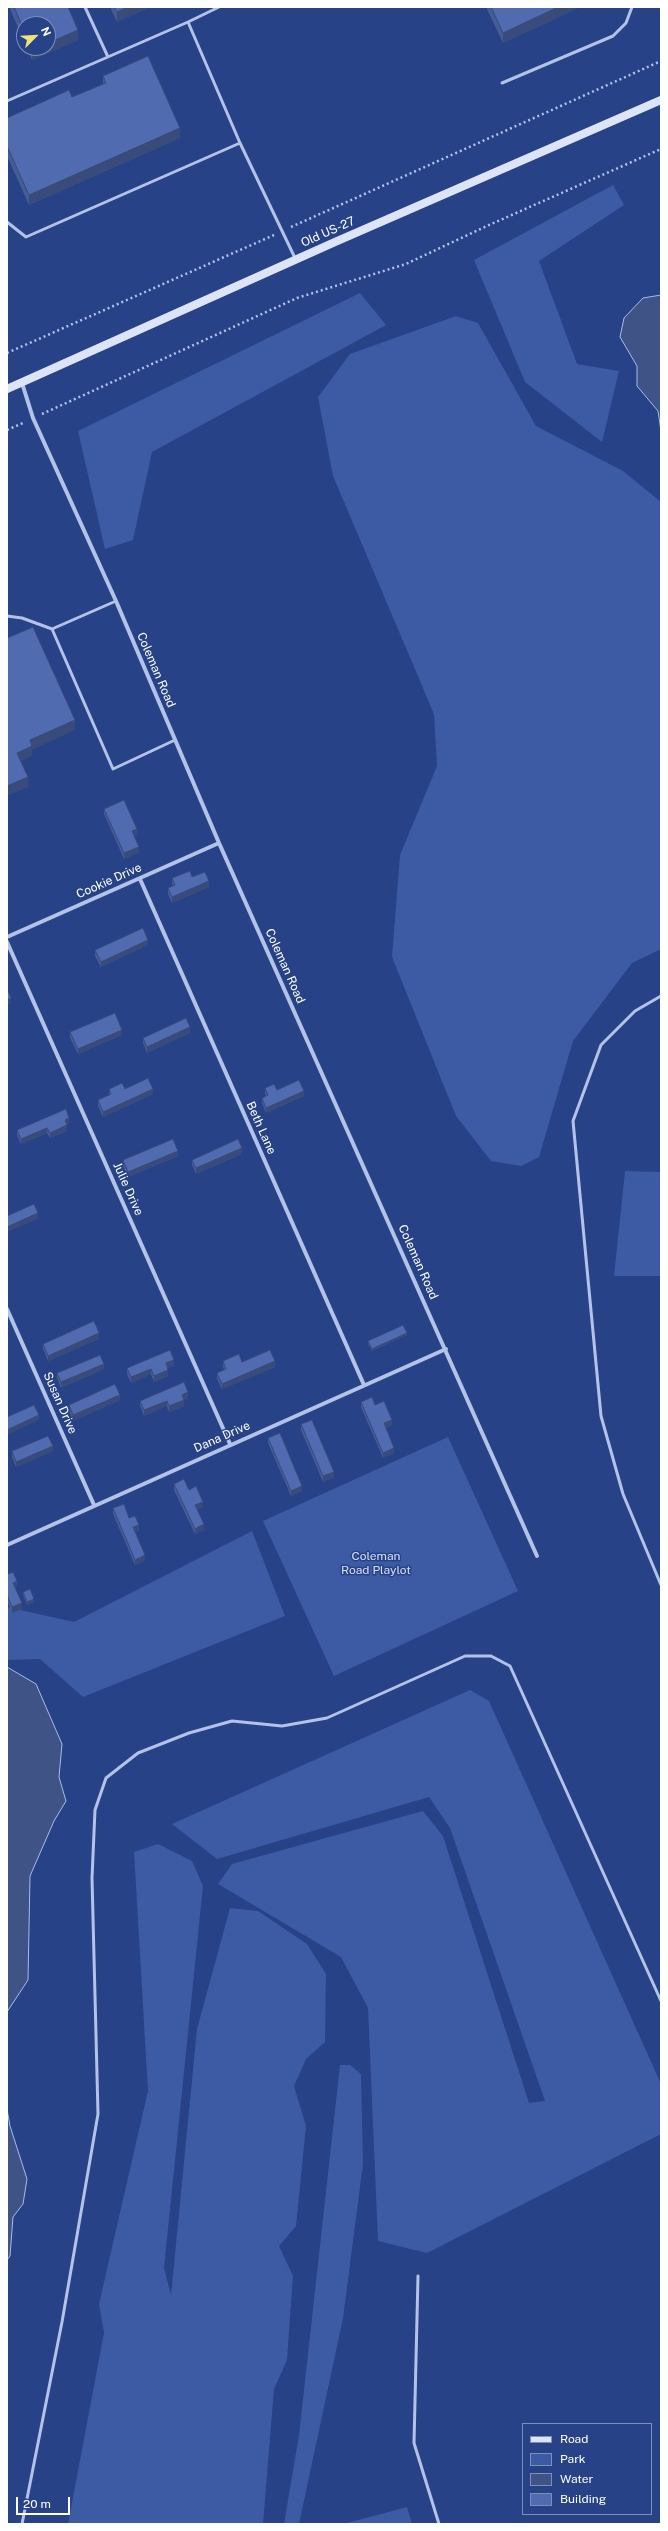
<!DOCTYPE html>
<style>
body{margin:0}
#map{position:relative;width:668px;height:2531px;overflow:hidden;background:#274287;font-family:"Public Sans",sans-serif}
canvas{display:block}
.frame{position:absolute;inset:0;border:8px solid #fff;pointer-events:none}
.legend{position:absolute;left:522px;top:2423px;width:130px;height:92px;box-sizing:border-box;background:#274287;border:1px solid #7d8eb7;margin:0;padding:5px 7px;list-style:none;font-size:12px;color:#fff}
.legend li{display:flex;align-items:center;gap:8px;height:20px}
.legend b{width:20px;border:1px solid #7d8eb7}
.north{position:absolute;left:16px;top:16px;width:40px;height:40px;box-sizing:border-box;background:#274287;border:1px solid #7d8eb7;border-radius:50%;rotate:66deg;font-size:11px;font-weight:700;line-height:16px;text-align:center;color:#fff}
.north::after{content:'';display:block;margin:auto;width:14px;height:18px;background:#f1e179;clip-path:polygon(50% 0,100% 100%,50% 72%,0 100%)}
.scale{position:absolute;left:16px;top:2497px;width:54px;height:18px;box-sizing:border-box;border:2px solid #fff;border-top:0;padding-left:5px;font-size:12px;line-height:14px;white-space:nowrap;color:#fff;-webkit-text-stroke:3px #274287;paint-order:stroke}
</style>
<div id="map">
<canvas width="668" height="2531"></canvas>
<div class="frame"></div>
<ul class="legend">
<li><b style="height:5px;background:#dde4f7"></b>Road</li>
<li><b style="height:11px;background:#3c5ba4"></b>Park</li>
<li><b style="height:11px;background:#405386"></b>Water</li>
<li><b style="height:11px;background:#506baf"></b>Building</li>
</ul>
<div class="north">N</div>
<div class="scale">20 m</div>
</div>
<script>
const c = document.querySelector('canvas').getContext('2d');
c.lineJoin = 'round';
function fill(path, color) { c.fillStyle = color; c.fill(path, 'evenodd'); }
const toPath = rows => new Path2D(rows.map(r => 'M' + r).join(''));
function trace(path, color, width, dash) { c.strokeStyle = color; c.lineWidth = width; c.lineCap = dash ? 'butt' : 'round'; c.setLineDash(dash || []); c.stroke(path); }
function label(font, color, halo, rows, align = 'center') {
  c.font = font + ' "Public Sans",sans-serif'; c.lineWidth = 3; c.setLineDash([]); c.textBaseline = 'middle'; c.strokeStyle = halo; c.fillStyle = color; for (const [text, x, y, turn = 0] of rows) {
    c.save(); c.translate(x, y); c.rotate((+turn || 0) * Math.PI / 180); c.textAlign = isNaN(turn) ? turn : align; if (halo) c.strokeText(text, 0, 0); c.fillText(text, 0, 0); c.restore();
  }
}
fill(toPath([
 [613,185,624,205,539,261,577,364,619,371,602,442,525,382,474,260],
 [360,293,386,325,152,452,133,540,105,549,78,431],
 [456,316,478,323,536,426,623,471,661,502,661,949,632,963,573,1041,539,1157,521,1166,491,1161,456,1116,392,957,400,855,437,766,434,714,333,476,318,397,350,354],
 [625,1171,661,1172,661,1276,614,1276],
 [448,1437,518,1591,334,1676,263,1521],
 [252,1531,285,1616,83,1697,40,1659,7,1660,7,1607,74,1622],
 [470,1690,489,1701,661,2084,661,2134,427,2253,378,2241,368,2008,341,1957,218,1884,232,1864,423,1811,443,1836,529,2103,545,2101,450,1828,429,1797,217,1859,172,1824],
 [158,1844,192,1861,203,1886,164,2268,171,2295,197,2029,230,1908,258,1911,307,1944,326,1974,325,2042,306,2059,294,2086,306,2126,296,2226,279,2246,293,2276,287,2360,274,2389,263,2524,68,2524,104,2333,99,2304,148,2091,134,1852],
 [340,2065,350,2065,361,2074,363,2164,343,2318,299,2524,284,2524,299,2435],
 [407,2507,412,2524,343,2524]
]), '#3c5ba4');
const water = toPath([
 [661,295,661,431,658,411,637,386,637,366,620,337,624,318,643,298,661,295],
 [7,1667,36,1684,62,1744,59,1777,66,1801,54,1821,30,1876,28,1980,7,2012,7,1667],
 [7,2109,10,2126,27,2179,23,2204,13,2217,10,2256,7,2260,7,2109]
]);
fill(water, '#405386');
trace(water, '#a8bce9', 1);
trace(toPath([
 [291,227,661,61],
 [7,353,274,235],
 [42,414,297,298,406,264,489,225,661,149],
 [7,430,23,423]
]), '#b3c3e8', 2.5, [2, 3]);
trace(toPath([
 [85,7,108,57],
 [188,22,219,7],
 [502,83,613,36,626,23,632,7],
 [7,101,188,22,240,143,295,258],
 [7,222,26,237,240,143],
 [7,616,22,618,52,629,116,601],
 [52,629,113,769,175,740],
 [661,996,635,1011,601,1045,573,1121,601,1416,623,1494,661,1585],
 [418,2276,414,2443,439,2524],
 [22,2524,62,2322,98,2114,92,1878,95,1810,106,1778,138,1753,189,1733,232,1721,282,1726,327,1718,465,1656,491,1656,510,1666,661,2001]
]), '#b3c3e8', 3);
trace(toPath([
 [22,383,33,418,116,601,219,843,537,1556],
 [140,879,364,1385],
 [7,937,219,843],
 [7,942,230,1444],
 [7,1309,94,1505],
 [7,1545,446,1349]
]), '#b3c3e8', 4);
trace(toPath([
 [7,389,335,242,661,100]
]), '#dde4f7', 8);
fill(toPath([
 [9,7,68,7,78,40,32,60,27,48,48,48,24,24,24,41],
 [110,7,150,7,117,22],
 [486,7,580,7,503,43],
 [103,76,180,138,29,205,7,156,7,118,72,97,103,84],
 [104,809,137,834,134,836,139,852,124,859,104,814],
 [192,877,209,887,172,903,168,894,168,888,173,886,172,884,172,878],
 [148,945,101,967,95,956,95,950],
 [70,1032,122,1035,78,1054,70,1038],
 [190,1033,147,1053,143,1043,143,1038],
 [265,1088,277,1090,304,1096,266,1113,262,1103,262,1098,266,1096,265,1094],
 [109,1089,125,1089,153,1094,103,1117,98,1106,98,1100,109,1095],
 [69,1123,67,1124,67,1131,50,1138,47,1133,21,1144,17,1135,17,1130],
 [242,1154,196,1174,192,1165,192,1160],
 [178,1156,128,1177,123,1166,123,1160],
 [407,1335,372,1351,368,1344,368,1341],
 [99,1339,48,1361,43,1349,43,1344],
 [223,1361,242,1362,275,1367,222,1389,217,1379,217,1373,224,1370,223,1366],
 [174,1365,167,1368,168,1376,154,1382,151,1374,131,1383,127,1374,127,1368],
 [104,1369,61,1388,57,1378,57,1373],
 [188,1398,184,1399,184,1406,169,1412,167,1406,144,1416,140,1406,140,1401],
 [120,1400,73,1421,69,1411,69,1405],
 [361,1402,375,1405,392,1425,386,1428,394,1453,383,1458,361,1407],
 [301,1424,334,1477,323,1482,301,1430],
 [268,1438,302,1491,291,1496,268,1443],
 [12,1451,53,1451,16,1467,12,1457],
 [174,1484,189,1490,203,1507,197,1510,204,1530,195,1534,174,1490],
 [113,1508,129,1518,139,1531,135,1532,145,1561,135,1565,113,1514],
 [7,1572,17,1587,15,1588,22,1609,12,1613,7,1601],
 [23,1592,34,1602,27,1605,23,1595]
]), '#455c96');
fill(toPath([
 [127,7,150,7,117,22,117,12],
 [558,7,580,7,503,43,503,33],
 [78,30,78,40,32,60,32,50,36,48,48,48,48,43],
 [180,128,180,138,29,205,29,195],
 [75,720,75,730,32,750,32,756,17,763,17,753,30,740],
 [28,777,28,787,7,796,7,786],
 [137,829,137,834,132,837,132,831],
 [139,847,139,852,124,859,124,853],
 [209,881,209,887,172,903,172,897],
 [148,940,148,945,101,967,101,962],
 [11,998,11,1003,7,1005,7,1000],
 [190,1027,190,1033,147,1053,147,1047],
 [122,1030,122,1035,78,1054,78,1049],
 [153,1089,153,1094,103,1117,103,1112],
 [304,1091,304,1096,266,1113,266,1108],
 [69,1118,69,1123,65,1125,65,1120],
 [67,1125,67,1131,50,1138,50,1133],
 [47,1128,47,1133,21,1144,21,1139],
 [242,1148,242,1154,196,1174,196,1168],
 [178,1151,178,1156,128,1177,128,1172],
 [38,1213,38,1219,7,1232,7,1227],
 [99,1333,99,1339,48,1361,48,1356],
 [407,1333,407,1335,372,1351,372,1349],
 [174,1360,174,1365,166,1369,166,1363],
 [275,1361,275,1367,222,1389,222,1384],
 [104,1364,104,1369,61,1388,61,1382],
 [151,1369,151,1374,131,1383,131,1377],
 [168,1370,168,1376,154,1382,154,1376],
 [188,1392,188,1398,182,1400,182,1395],
 [120,1395,120,1400,73,1421,73,1415],
 [184,1400,184,1406,169,1412,169,1406],
 [167,1401,167,1406,144,1416,144,1410],
 [39,1415,39,1420,7,1435,7,1430],
 [392,1420,392,1425,384,1429,384,1423],
 [53,1446,53,1451,16,1467,16,1462],
 [394,1448,394,1453,383,1458,383,1453],
 [334,1472,334,1477,323,1482,323,1476],
 [302,1486,302,1491,291,1496,291,1491],
 [203,1502,203,1507,195,1511,195,1505],
 [204,1524,204,1530,195,1534,195,1529],
 [139,1525,139,1531,133,1533,133,1527],
 [145,1555,145,1561,135,1565,135,1560],
 [17,1581,17,1587,13,1589,13,1583],
 [34,1599,34,1602,27,1605,27,1602],
 [22,1603,22,1609,12,1613,12,1607]
]), '#384b7a');
const building = toPath([
 [14,7,68,7,78,30,48,43,48,24,24,24,24,30,14,7],
 [114,7,127,7,117,12,114,7],
 [491,7,558,7,503,33,491,7],
 [148,56,180,128,29,195,7,146,7,118,69,90,72,97,106,83,103,76,148,56],
 [33,627,75,720,30,740,32,746,17,753,28,777,7,786,7,638,33,627],
 [124,800,137,829,132,831,139,847,124,853,104,809,124,800],
 [190,871,192,877,205,872,209,881,172,897,168,888,175,885,172,878,190,871],
 [143,928,148,940,101,962,95,950,143,928],
 [7,989,11,998,7,1000,7,989],
 [115,1013,122,1030,78,1049,70,1032,115,1013],
 [186,1018,190,1027,147,1047,143,1038,186,1018],
 [148,1078,153,1089,103,1112,98,1100,111,1094,109,1089,122,1083,125,1089,148,1078],
 [299,1080,304,1091,266,1108,262,1098,268,1095,265,1088,274,1084,277,1090,299,1080],
 [66,1109,69,1118,65,1120,67,1125,50,1133,47,1128,21,1139,17,1130,66,1109],
 [173,1139,178,1151,128,1172,123,1160,173,1139],
 [238,1139,242,1148,196,1168,192,1160,238,1139],
 [34,1204,38,1213,7,1227,7,1216,34,1204],
 [94,1321,99,1333,48,1356,43,1344,94,1321],
 [403,1325,407,1333,372,1349,368,1341,403,1325],
 [170,1350,174,1360,166,1363,168,1370,154,1376,151,1369,131,1377,127,1368,170,1350],
 [270,1350,275,1361,222,1384,217,1373,226,1369,223,1361,239,1354,242,1362,270,1350],
 [100,1355,104,1364,61,1382,57,1373,100,1355],
 [184,1382,188,1392,182,1395,184,1400,169,1406,167,1401,144,1410,140,1401,184,1382],
 [115,1384,120,1395,73,1415,69,1405,115,1384],
 [372,1397,375,1405,384,1401,392,1420,384,1423,394,1448,383,1453,361,1402,372,1397],
 [34,1405,39,1415,7,1430,7,1417,34,1405],
 [312,1420,334,1472,323,1476,301,1424,312,1420],
 [280,1433,302,1486,291,1491,268,1438,280,1433],
 [48,1436,53,1446,16,1462,12,1451,48,1436],
 [184,1479,189,1490,196,1486,203,1502,195,1505,204,1524,195,1529,174,1484,184,1479],
 [124,1504,129,1518,135,1516,139,1525,133,1527,145,1555,135,1560,113,1508,124,1504],
 [7,1572,8,1574,13,1572,17,1581,13,1583,22,1603,12,1607,7,1595,7,1572],
 [30,1589,34,1599,27,1602,23,1592,30,1589]
]);
fill(building, '#506baf');
trace(building, '#384b7a', 1);
label('12px', '#fff', '#274287', [
 ["Old US-27",328,232,-24],
 ["Coleman Road",156,670,67],
 ["Cookie Drive",109,881,-24],
 ["Coleman Road",285,966,66],
 ["Beth Lane",261,1128,66],
 ["Julie Drive",128,1189,66],
 ["Coleman Road",418,1262,66],
 ["Susan Drive",60,1403,66],
 ["Dana Drive",222,1437,-24]
]);
label('12px', '#d7e0f7', '#274287', [
 ["Coleman",376,1556],
 ["Road Playlot",376,1570]
]);
</script>
